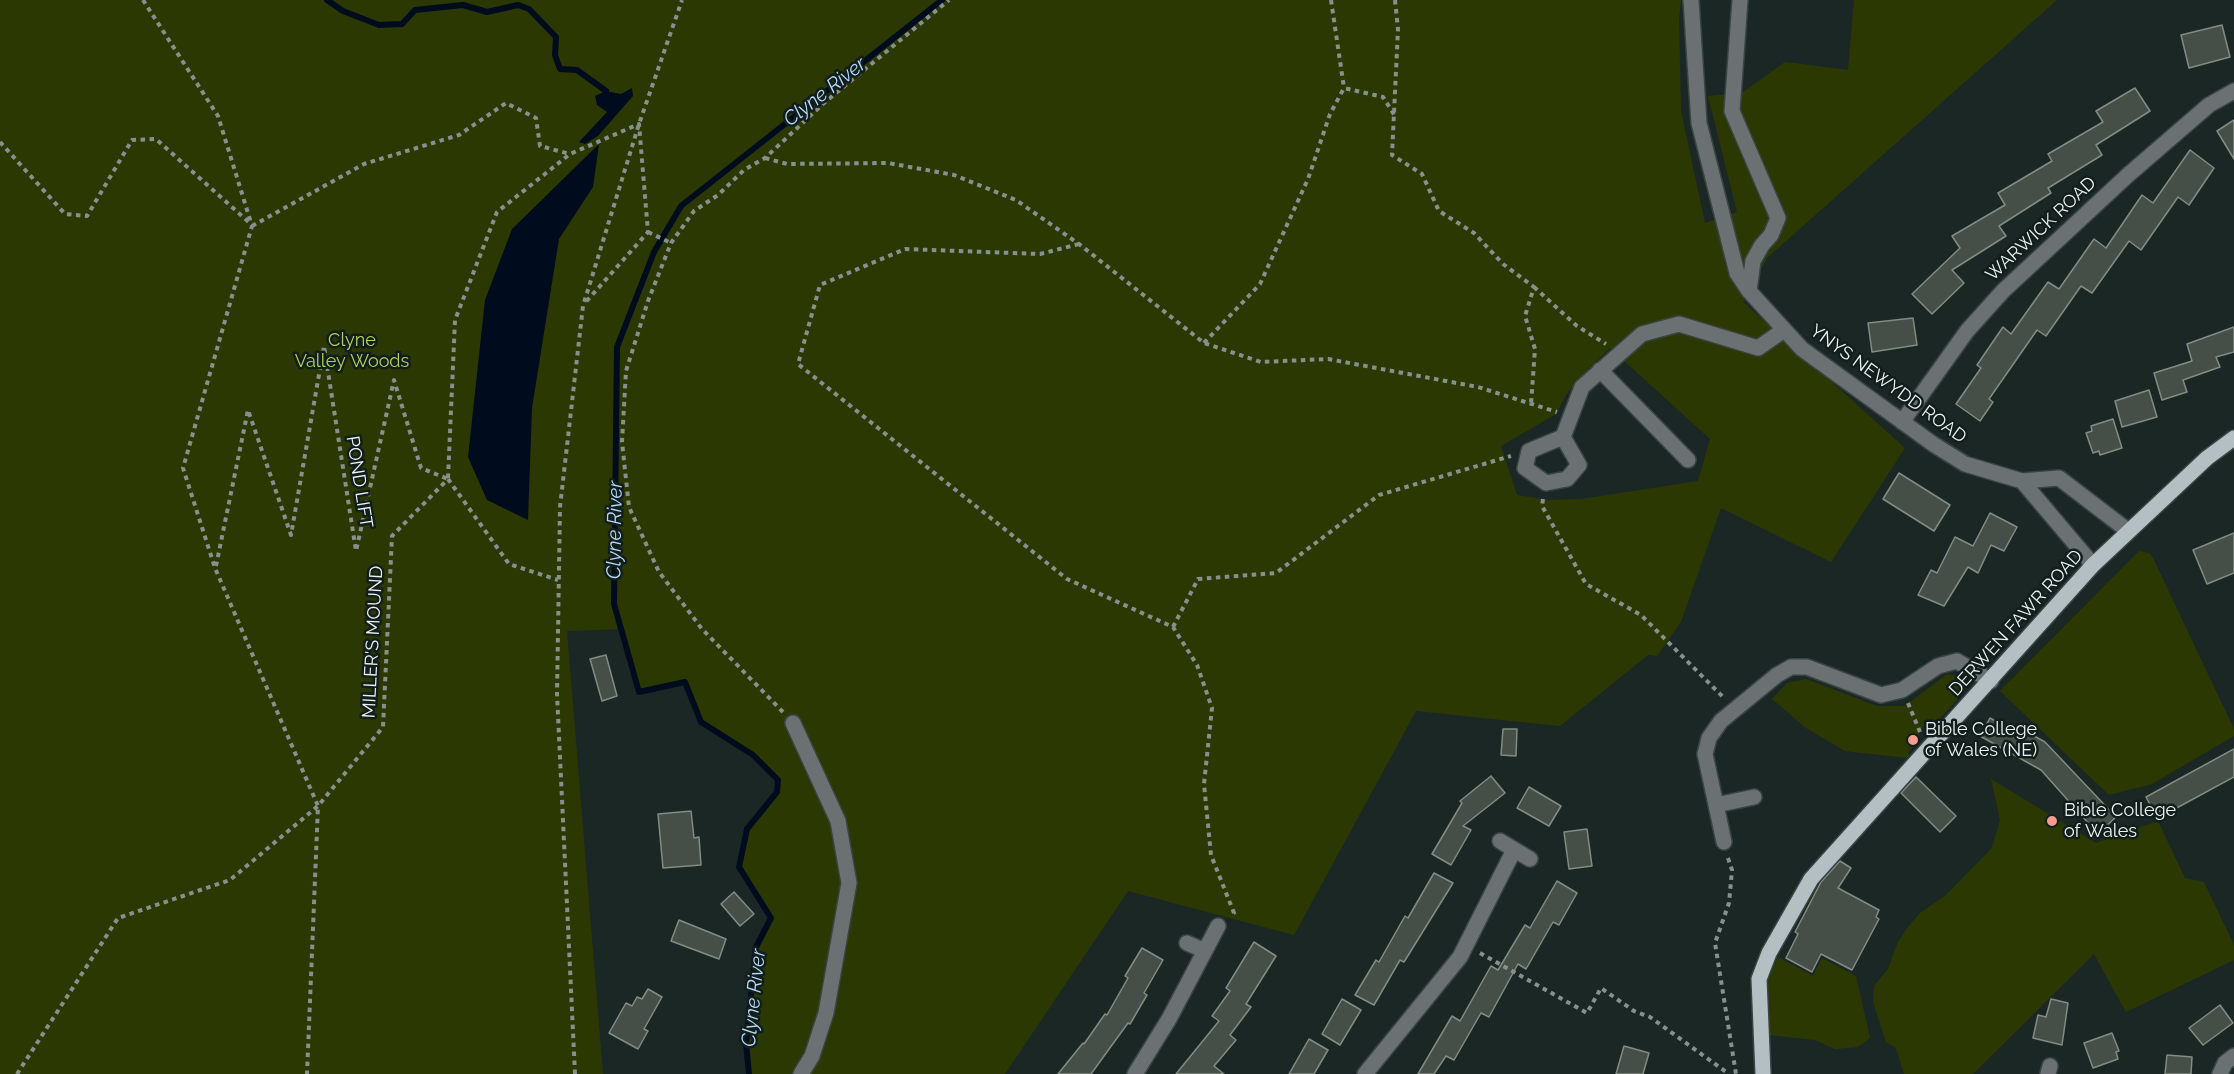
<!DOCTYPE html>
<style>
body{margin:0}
canvas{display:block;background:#1b2725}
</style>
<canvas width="2234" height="1074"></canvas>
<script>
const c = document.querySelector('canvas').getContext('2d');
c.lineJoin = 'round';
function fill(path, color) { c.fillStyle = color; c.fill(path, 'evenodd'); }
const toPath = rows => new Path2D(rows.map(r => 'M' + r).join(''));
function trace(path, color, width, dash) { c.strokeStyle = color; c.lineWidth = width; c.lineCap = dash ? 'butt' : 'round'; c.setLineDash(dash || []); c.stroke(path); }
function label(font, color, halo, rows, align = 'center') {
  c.font = font + ' Raleway,sans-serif'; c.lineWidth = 5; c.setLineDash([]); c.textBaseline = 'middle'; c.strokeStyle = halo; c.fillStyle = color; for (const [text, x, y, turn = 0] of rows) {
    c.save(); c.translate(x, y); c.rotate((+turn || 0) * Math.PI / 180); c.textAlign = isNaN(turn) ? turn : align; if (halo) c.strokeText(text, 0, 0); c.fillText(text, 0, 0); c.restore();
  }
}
fill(toPath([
 [0,0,1681,0,1679,19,1681,111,1705,223,1737,212,1708,96,1742,93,1785,62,1848,70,1854,0,2057,0,1767,258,1743,302,1905,448,1831,562,1721,508,1681,622,1657,656,1648,655,1560,726,1416,711,1294,935,1128,891,1005,1074,749,1074,746,1043,756,947,771,918,739,867,747,829,777,792,778,780,753,756,701,722,685,682,639,692,621,629,567,631,603,1074,0,1074],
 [1610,348,1710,439,1698,481,1581,499,1548,500,1517,495,1501,446,1556,414,1566,395,1584,373],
 [2139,551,2149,553,2153,558,2234,729,2234,736,2152,784,2109,795,2000,691],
 [1947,674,1958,676,1964,681,1966,689,1930,730,1923,727,1908,753,1910,755,1907,758,1845,751,1806,728,1772,699,1787,683,1806,679,1877,706,1905,706],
 [1991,779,2096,843,2158,821,2185,878,2204,882,2234,945,2234,960,2126,1012,2094,954,1973,1074,1904,1074,1896,1048,1886,1042,1873,1002,1874,986,1888,969,1898,942,1908,927,1920,913,1946,895,1992,848,2000,820],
 [1778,957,1813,976,1822,958,1856,976,1870,1038,1858,1047,1835,1049,1815,1040,1768,1035,1767,982]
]), '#2c3801');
fill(toPath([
 [632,88,633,96,598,136,585,144,579,142,607,112,597,105,595,96,606,91,621,94],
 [599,144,593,187,559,239,532,408,528,520,487,500,468,457,485,300,512,229]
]), '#000c1e');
trace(toPath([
 [327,0,343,11,379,25,402,24,415,10,463,5,487,12,518,5,529,9,556,37,555,55,560,69,577,70,606,91],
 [749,1074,746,1043,756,947,771,918,739,867,747,829,777,792,778,780,753,755,701,722,685,682,639,692,614,604,617,347,654,252,681,206,942,0]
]), '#000c1e', 6);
const building = toPath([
 [2222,25,2230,57,2189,68,2181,35,2222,25],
 [2135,88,2150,111,2096,145,2102,155,2048,188,2051,193,1999,226,2006,236,1952,270,1964,283,1932,314,1912,294,1960,248,1952,236,2005,205,1998,193,2052,161,2048,154,2103,122,2096,111,2135,88],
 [2234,120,2234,159,2217,131,2234,120],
 [2190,150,2214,168,2189,205,2178,197,2141,250,2129,241,2092,293,2081,286,2046,336,2037,330,1989,399,1993,402,1980,421,1956,404,1981,368,1977,365,2003,327,2011,334,2048,282,2059,289,2094,239,2106,248,2142,195,2153,203,2190,150],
 [1913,318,1917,345,1872,352,1868,323,1913,318],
 [2234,327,2234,352,2216,357,2220,367,2183,380,2187,392,2162,400,2154,373,2192,361,2187,344,2234,327],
 [2149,390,2157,417,2122,427,2115,401,2149,390],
 [2113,419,2122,448,2100,455,2099,451,2093,453,2086,433,2092,431,2091,426,2113,419],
 [1899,473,1950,505,1934,531,1883,499,1899,473],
 [1990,513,2017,527,2004,551,1991,545,1978,573,1968,567,1944,606,1918,595,1931,570,1937,573,1955,537,1973,546,1990,513],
 [2234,533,2234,573,2207,584,2193,550,2234,533],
 [606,655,617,696,602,701,590,659,606,655],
 [1990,718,2024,737,2027,732,2045,742,2116,817,2098,834,2041,770,1980,736,1990,718],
 [1503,729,1517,729,1516,756,1501,755,1503,729],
 [2234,749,2234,777,2173,810,2171,806,2155,814,2146,797,2234,749],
 [1491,776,1505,793,1463,826,1471,830,1451,865,1432,854,1462,803,1460,801,1491,776],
 [1916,777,1956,816,1940,832,1901,793,1916,777],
 [1529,787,1561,806,1549,826,1517,808,1529,787],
 [691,811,694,838,699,837,701,865,663,868,658,814,691,811],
 [1587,829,1592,866,1569,869,1564,832,1587,829],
 [1840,861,1851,868,1838,888,1879,910,1876,917,1879,919,1852,970,1821,954,1812,972,1786,958,1798,934,1795,932,1821,882,1840,861],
 [1434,873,1453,883,1404,962,1400,960,1374,1005,1355,995,1376,960,1379,962,1405,916,1408,918,1434,873],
 [1557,881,1577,893,1559,925,1553,922,1526,969,1518,964,1489,1017,1481,1013,1454,1060,1446,1056,1434,1074,1418,1074,1452,1016,1460,1021,1491,966,1498,970,1525,925,1530,928,1557,881],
 [734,892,754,914,740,926,721,904,734,892],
 [679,920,726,939,719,959,671,941,679,920],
 [1254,942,1276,956,1246,1004,1251,1007,1230,1035,1236,1040,1214,1066,1224,1074,1176,1074,1219,1021,1212,1016,1230,991,1226,988,1254,942],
 [1142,948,1163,960,1144,993,1147,995,1130,1024,1128,1023,1091,1074,1058,1074,1083,1043,1084,1044,1105,1014,1107,1015,1128,978,1125,976,1142,948],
 [648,989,662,997,644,1029,648,1031,638,1049,609,1033,626,1003,632,1006,637,997,642,999,648,989],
 [1342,999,1361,1010,1340,1045,1322,1034,1342,999],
 [2051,999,2068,1003,2062,1045,2033,1038,2038,1015,2046,1017,2051,999],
 [2220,1005,2233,1023,2203,1045,2189,1028,2220,1005],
 [2112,1033,2119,1051,2116,1052,2118,1059,2093,1068,2084,1043,2112,1033],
 [1309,1039,1328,1050,1314,1074,1289,1074,1309,1039],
 [1624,1046,1649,1053,1643,1074,1616,1074,1624,1046],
 [2167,1055,2192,1057,2191,1074,2165,1074,2167,1055]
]);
fill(building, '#454f48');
trace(building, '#818c84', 1.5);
const minor = toPath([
 [1691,0,1699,123,1737,273,1749,291,1802,349,1933,444,1965,464,2022,481,2059,478,2127,530],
 [1740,0,1732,111,1778,218,1771,235,1762,245,1753,261,1749,291],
 [1600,370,1688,460],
 [1902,422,1967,331,2003,291,2128,175,2209,105,2234,91],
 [1563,437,1529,451,1525,468,1546,483,1567,479,1579,465,1563,437,1582,387,1642,334,1679,324,1758,348,1784,330],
 [2022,481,2093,565],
 [793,723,838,821,849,883,826,1013,812,1056,801,1074],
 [1716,805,1754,797],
 [1500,841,1530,859],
 [1724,842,1705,754,1709,738,1721,721,1777,675,1791,667,1807,667,1881,695,1902,690,1938,666,1957,661,1991,681],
 [1187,943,1205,951],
 [1135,1074,1169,1019,1218,926],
 [1365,1074,1460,957,1514,850],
 [2048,1074,2050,1066],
 [2220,1074,2225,1063,2234,1056]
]);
const major = toPath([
 [1763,1074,1759,979,1769,953,1811,879,2093,565,2207,458,2234,438]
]);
trace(minor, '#384442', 18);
trace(major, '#384442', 18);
trace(toPath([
 [143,0,218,116,252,226,183,468,215,568,318,806,307,1074],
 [1331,0,1344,88],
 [1395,0,1398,29,1392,155,1422,174,1439,211,1474,233,1503,264,1534,287,1525,316,1535,349,1531,404],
 [0,142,65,214,87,216,132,140,156,139,252,225],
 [765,158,787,164,888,163,954,175,1016,200,1079,244,1204,343,1261,362,1328,359,1478,387,1557,412],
 [252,226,364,164,459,135,506,103,536,118,540,146,570,154],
 [648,232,671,243],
 [1079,244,1040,254,905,249,820,285,798,364,1067,579,1173,627,1197,665,1212,708,1204,784,1211,855,1234,913,1230,916],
 [1534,287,1577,326,1606,344],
 [1204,343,1260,284,1308,179,1330,114,1344,88,1383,97,1395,116],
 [448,478,455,320,497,212,570,154,639,124,648,232,585,303],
 [448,479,509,564,558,580],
 [1543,499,1542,506,1586,584,1641,615,1724,698],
 [216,566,248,410,291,535,324,346,356,551,394,380,421,468,448,479],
 [1173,627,1198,579,1276,573,1379,495,1511,456],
 [1908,703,1920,732],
 [783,712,702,629,659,572,629,507,622,442,626,371,648,301,671,243,694,211,718,195,744,170,765,158,824,103,949,0],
 [1728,858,1732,870,1729,903,1715,943,1736,1074],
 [1480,953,1587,1013,1601,988,1634,1011,1650,1017,1729,1074],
 [17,1074,118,918,230,880,318,806,383,727,392,536,448,479],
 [575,1074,557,694,560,507,583,306,639,124,682,0]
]), '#86908e', 4, [4.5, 4.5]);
trace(minor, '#6b7173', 15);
trace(major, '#b3bfc3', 15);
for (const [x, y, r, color] of [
 [1913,740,6,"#f59c91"],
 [2052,821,6,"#f59c91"]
]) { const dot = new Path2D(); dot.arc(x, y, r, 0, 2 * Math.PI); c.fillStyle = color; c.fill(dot); trace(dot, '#121e1c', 2); }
label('18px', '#ebf3f1', '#121e1c', [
 ["WARWICK ROAD",2041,229,-43],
 ["YNYS NEWYDD ROAD",1888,384,36],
 ["POND LIFT",359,482,81],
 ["DERWEN FAWR ROAD",2016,623,-48],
 ["MILLER'S MOUND",373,642,-87]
]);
label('18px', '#b2d05b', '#121e1c', [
 ["Clyne",352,341],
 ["Valley Woods",352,362]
]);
label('18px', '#ebf3f1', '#121e1c', [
 ["Bible College",1925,730],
 ["of Wales (NE)",1925,751],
 ["Bible College",2064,811],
 ["of Wales",2064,832]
], 'left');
label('italic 20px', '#b5d8f9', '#121e1c', [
 ["Clyne River",825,92,-38],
 ["Clyne River",615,530,-89],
 ["Clyne River",754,998,-84]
]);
</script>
